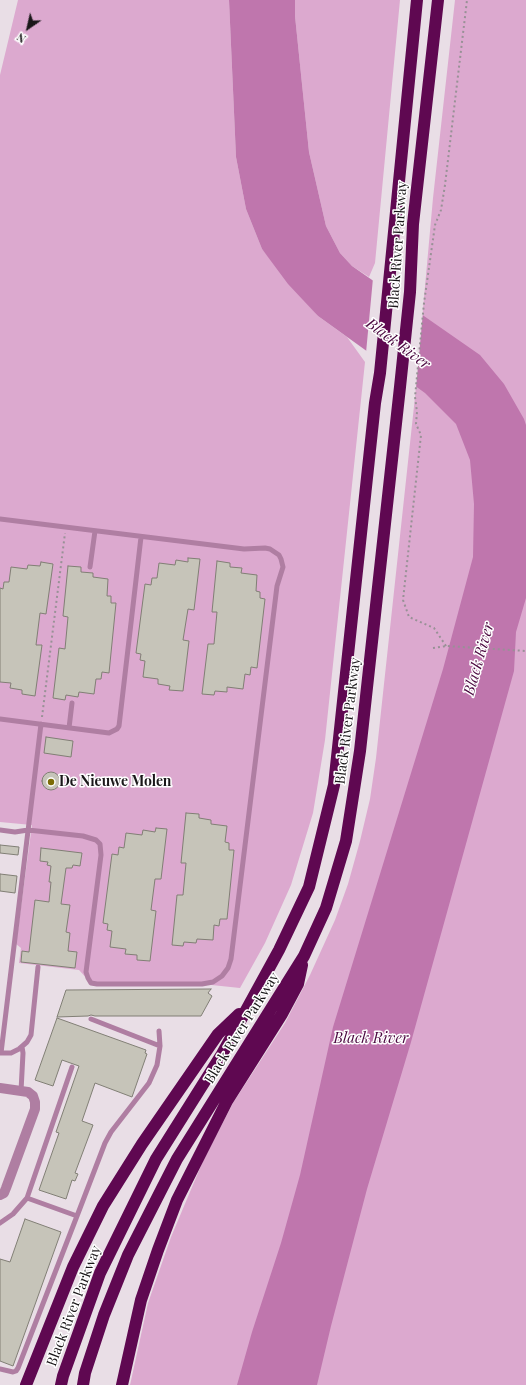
<!DOCTYPE html>
<style>
body{margin:0}
#map{position:relative;width:526px;height:1385px;overflow:hidden;background:#e9dee6;font-family:"Playfair Display",serif}
canvas{display:block}
.north{position:absolute;left:8px;top:8px;width:40px;height:40px;-webkit-text-stroke:3px #fff;paint-order:stroke;rotate:214deg;font-size:11px;font-weight:700;line-height:16px;text-align:center;color:#1a1719}
.north::after{content:'';display:block;margin:auto;width:14px;height:18px;background:#1a1719;clip-path:polygon(50% 0,100% 100%,50% 72%,0 100%)}
</style>
<div id="map">
<canvas width="526" height="1385"></canvas>
<div class="north">N</div>
</div>
<script>
const c = document.querySelector('canvas').getContext('2d');
c.lineJoin = 'round';
function fill(path, color) { c.fillStyle = color; c.fill(path, 'evenodd'); }
const toPath = rows => new Path2D(rows.map(r => 'M' + r).join(''));
function trace(path, color, width, dash) { c.strokeStyle = color; c.lineWidth = width; c.lineCap = dash ? 'butt' : 'round'; c.setLineDash(dash || []); c.stroke(path); }
function label(font, color, halo, rows, align = 'center') {
  c.font = font + ' "Playfair Display",serif'; c.lineWidth = 3; c.setLineDash([]); c.textBaseline = 'middle'; c.strokeStyle = halo; c.fillStyle = color; for (const [text, x, y, turn = 0] of rows) {
    c.save(); c.translate(x, y); c.rotate((+turn || 0) * Math.PI / 180); c.textAlign = isNaN(turn) ? turn : align; if (halo) c.strokeText(text, 0, 0); c.fillText(text, 0, 0); c.restore();
  }
}
fill(toPath([
 [18,0,229,0,236,157,246,209,262,249,318,316,347,337,365,362,325,740,313,813,291,885,265,943,240,988,202,984,91,983,79,970,19,963,21,948,16,944,32,825,0,822,0,75],
 [295,0,400,0,375,263,369,277,352,266,340,253,326,226,309,152,295,16],
 [455,0,526,0,526,1385,130,1385,148,1303,171,1237,203,1161,233,1103,285,1023,310,975,335,920,348,884,360,841,370,799,376,758,415,397,433,198]
]), '#dca9cf');
fill(toPath([
 [229,0,295,0,295,16,309,152,326,226,340,253,352,266,480,355,504,384,524,419,526,425,526,598,516,632,514,671,411,1042,367,1189,331,1326,317,1385,237,1385,252,1332,281,1243,300,1175,333,1027,443,669,473,557,474,504,470,460,456,424,425,393,318,316,288,284,262,249,246,209,236,157]
]), '#bf76ad');
fill(toPath([
 [373,278,423,312,416,388,366,353]
]), '#e9dee6');
const building = toPath([
 [188,558,200,559,194,610,188,609,183,640,189,641,183,691,169,690,170,686,158,684,158,679,143,677,145,661,140,660,141,654,136,653,145,584,151,585,152,578,157,578,159,563,175,565,176,560,188,562,188,558],
 [217,561,230,563,230,567,242,568,241,573,257,575,256,591,260,592,260,598,265,599,257,668,251,667,250,675,245,674,243,689,227,687,227,692,215,691,214,695,202,694,208,644,214,644,217,612,212,612,217,561],
 [41,562,53,564,46,614,40,613,36,645,42,645,35,696,22,694,22,690,10,688,11,683,0,682,0,588,3,589,4,582,9,582,11,567,27,569,28,565,40,566,41,562],
 [68,566,81,567,81,572,93,573,93,577,108,579,107,596,111,596,111,603,116,603,109,673,102,672,101,679,96,679,94,694,79,692,78,697,66,695,65,700,53,698,59,648,65,649,68,617,63,616,68,566],
 [46,737,73,741,71,757,44,753,46,737],
 '42 781a9 9 0 1 1 18 0a9 9 0 1 1-18 0Z',
 [186,813,199,814,199,818,211,820,211,824,227,826,225,842,229,843,229,850,234,850,227,919,220,919,219,926,214,925,213,940,197,939,196,943,184,942,183,946,172,945,177,895,183,895,186,863,181,863,186,813],
 [156,828,167,829,161,879,155,879,151,910,156,911,150,961,137,960,137,955,125,954,126,949,110,947,112,931,107,930,108,924,103,923,112,854,118,855,119,847,124,848,126,833,142,835,143,830,155,832,156,828],
 [0,845,19,847,18,855,0,853,0,845],
 [41,848,82,853,80,866,73,865,72,868,66,868,61,904,70,905,66,932,70,933,68,951,77,952,75,968,21,962,22,951,29,952,35,900,49,902,51,882,49,882,51,866,47,865,48,862,40,861,41,848],
 [0,874,17,876,15,893,0,891,0,874],
 [211,989,208,993,212,996,201,1016,95,1016,91,1015,88,1016,57,1017,66,990,211,989],
 [57,1018,146,1050,145,1053,147,1054,132,1097,95,1083,82,1121,93,1125,75,1173,78,1174,75,1181,72,1180,66,1199,39,1190,59,1133,56,1132,79,1066,62,1060,53,1086,35,1080,57,1018],
 [25,1219,61,1232,13,1366,0,1361,0,1259,10,1262,25,1219]
]);
fill(building, '#c6c4b9');
trace(building, '#817f75', 1);
trace(toPath([
 [446,646,434,628,409,617,403,600,421,435,416,424,417,412,415,397,424,303,435,225,441,210,445,185,467,0],
 [433,648,446,646,526,651],
 [42,717,65,533]
]), '#989196', 2, [2, 3]);
trace(toPath([
 [0,519,244,549,265,548,270,549,279,555,281,559,283,567,277,586,231,959,228,968,222,976,213,982,202,984,97,984,91,983,88,978,86,972,101,855,100,844,96,840,83,836,28,830,15,832,0,830],
 [90,567,95,531],
 [0,719,109,733,117,729,119,726,141,537],
 [69,728,72,703],
 [91,1019,160,1046],
 [0,1053,11,1053,19,1049,27,1042,31,1035,38,967],
 [1,1053,41,724],
 [21,1091,23,1053,22,1047],
 [27,1198,72,1067],
 [0,1223,13,1214,27,1198,77,1216,105,1143,111,1132,149,1083,157,1065,160,1046,159,1031],
 [0,1369,13,1372,16,1371,18,1368,77,1216]
]), '#af7ea2', 5);
trace(toPath([
 [0,1088,28,1092,33,1096,35,1102,35,1109,6,1188,4,1193,0,1195]
]), '#af7ea2', 10);
trace(toPath([
 [26,1385,73,1267,103,1206,142,1144,218,1034,239,1014],
 [61,1385,63,1376,100,1273,156,1159,222,1054,249,1005,279,950,309,887,334,785,375,403,380,373,417,0],
 [83,1385,85,1373,104,1315,128,1255,177,1159,304,956,326,908,346,841,360,751,400,387,410,292,413,224,438,0],
 [122,1385,141,1300,158,1250,177,1200,227,1101,282,1014,298,984,302,965]
]), '#5f0851', 12);
for (const [x, y, r, color] of [
 [51,782,4,"#7b6c06"]
]) { const dot = new Path2D(); dot.arc(x, y, r, 0, 2 * Math.PI); c.fillStyle = color; c.fill(dot); trace(dot, '#fff', 1.5); }
label('14px', '#1a1719', '#fff', [
 ["Black River Parkway",398,245,-86],
 ["Black River Parkway",348,721,-83],
 ["Black River Parkway",242,1028,-58],
 ["Black River Parkway",74,1306,-69]
]);
label('bold 14px', '#1a1719', '#fff', [
 ["De Nieuwe Molen",59,782]
], 'left');
label('italic 15px', '#4a073f', '#fff', [
 ["Black River",398,344,36],
 ["Black River",479,659,-74],
 ["Black River",371,1038]
]);
</script>
